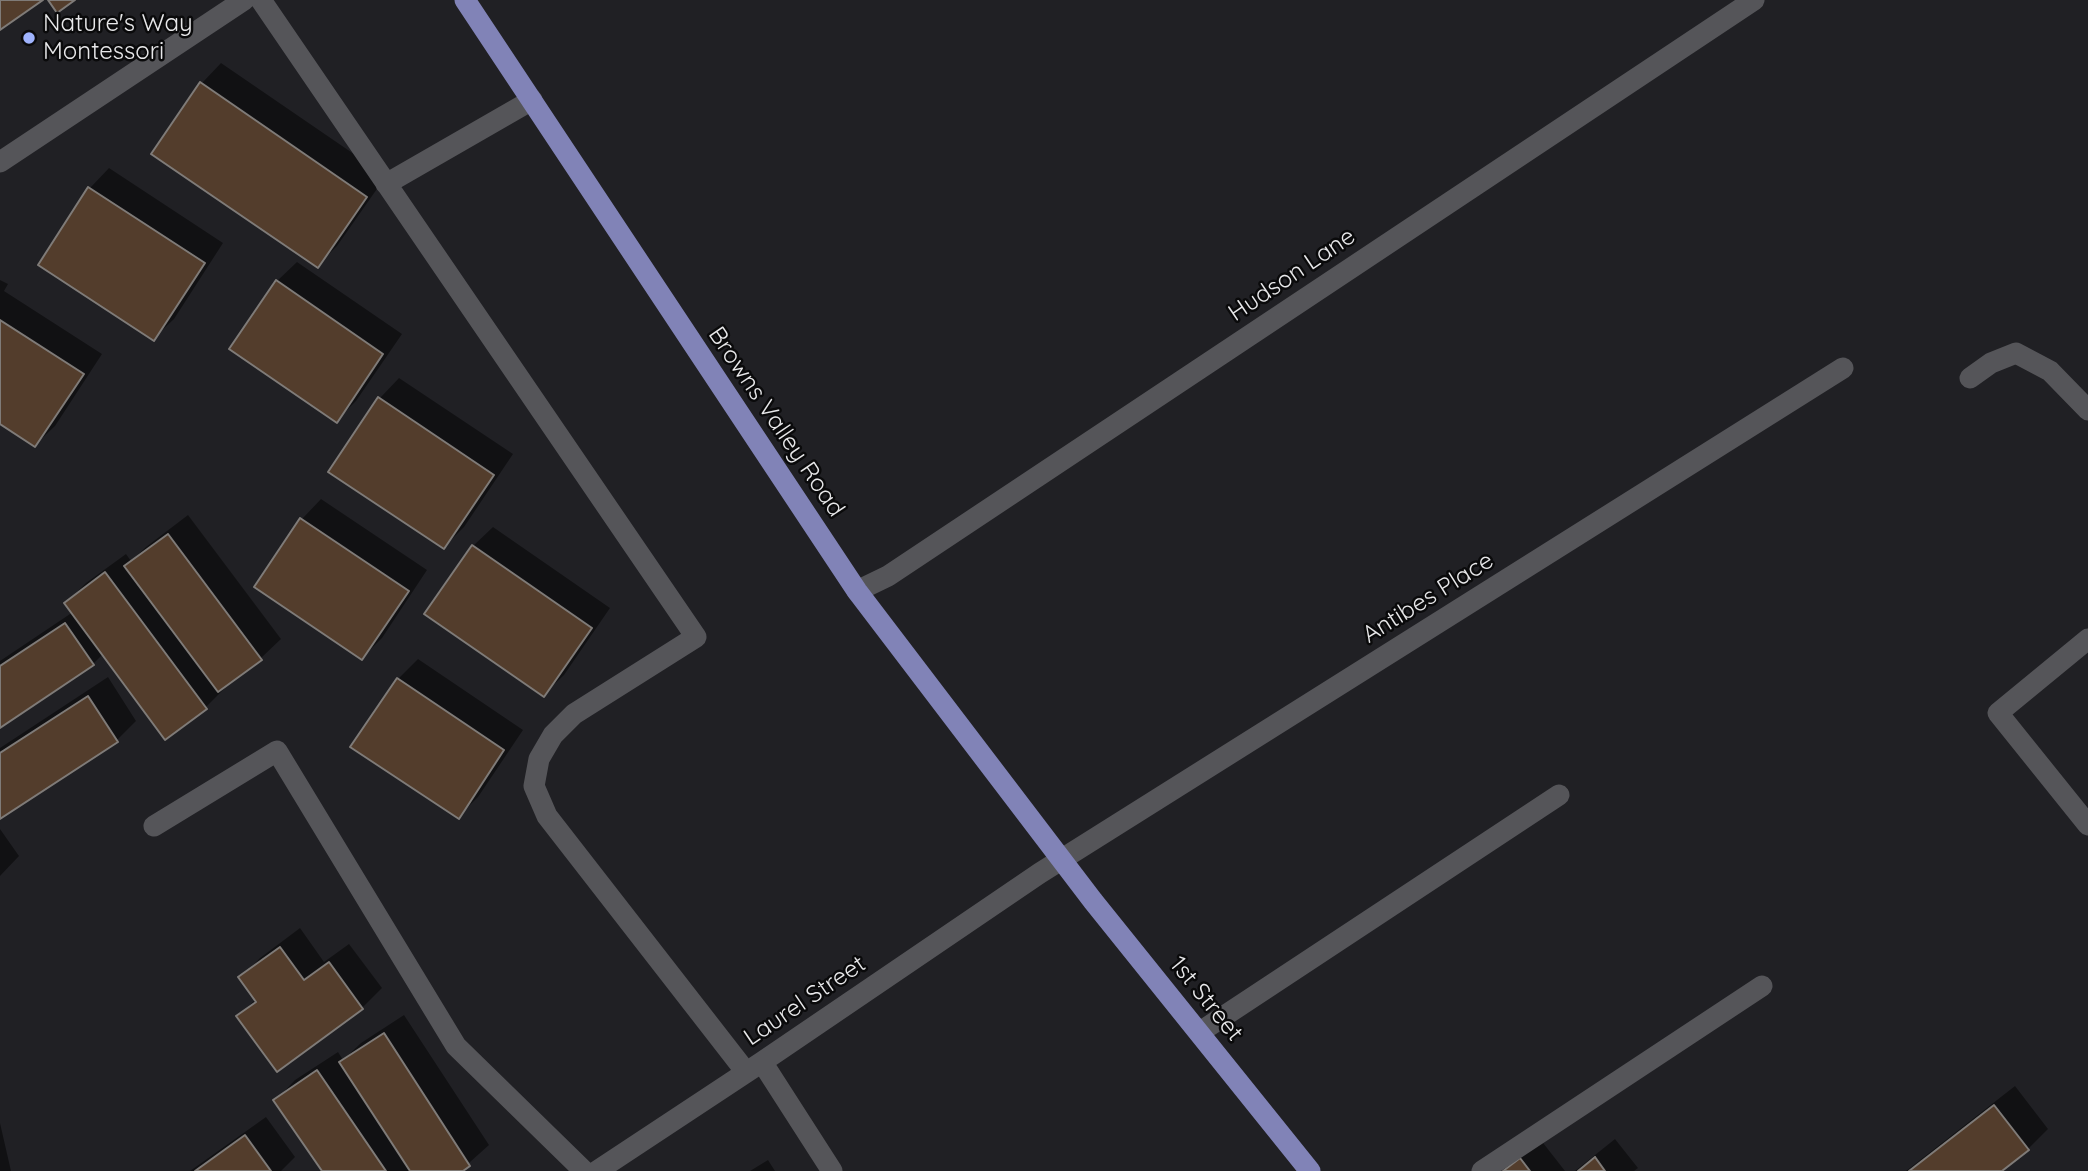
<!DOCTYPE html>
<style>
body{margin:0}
canvas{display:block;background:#202024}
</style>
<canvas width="2088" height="1171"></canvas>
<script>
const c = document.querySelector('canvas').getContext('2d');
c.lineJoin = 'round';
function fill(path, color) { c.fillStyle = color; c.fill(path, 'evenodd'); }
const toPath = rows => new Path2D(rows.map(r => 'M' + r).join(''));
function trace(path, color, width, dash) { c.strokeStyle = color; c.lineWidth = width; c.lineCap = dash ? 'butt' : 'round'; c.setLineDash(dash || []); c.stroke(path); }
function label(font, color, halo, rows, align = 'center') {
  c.font = font + ' Quicksand,sans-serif'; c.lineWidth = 5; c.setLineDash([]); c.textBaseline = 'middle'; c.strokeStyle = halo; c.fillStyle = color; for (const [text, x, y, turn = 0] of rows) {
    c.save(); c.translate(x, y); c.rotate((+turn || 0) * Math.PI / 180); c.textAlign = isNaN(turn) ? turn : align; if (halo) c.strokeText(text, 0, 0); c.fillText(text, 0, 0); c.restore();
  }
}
fill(toPath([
 [221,63,386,176,337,246,317,266,154,153,202,83],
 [109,168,223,243,174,319,154,338,40,265,90,188],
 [297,262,402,334,356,401,336,421,277,281],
 [0,280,8,284,4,291,102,354,55,426,35,445,0,422],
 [399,378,513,454,464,527,444,547,380,398],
 [321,499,427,570,382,638,362,658,256,586,302,519],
 [188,515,281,639,261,658,224,686,225,688,205,708,104,653,93,664,0,726,0,661,73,612,66,603,86,583,126,554,131,561,146,547],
 [493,527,610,608,564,675,544,694,473,546],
 [418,659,523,730,478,797,458,817,398,679],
 [108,677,136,721,117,740,0,817,0,748],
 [0,829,19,856,0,876],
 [300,928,324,962,349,944,382,988,362,1008,238,1016,256,999,241,978,260,958],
 [404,1015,489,1145,460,1171,324,1171,276,1100,295,1080,338,1052,343,1060,361,1043],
 [2015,1086,2048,1129,2028,1149,2000,1171,1906,1171],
 [266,1117,295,1157,281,1171,190,1171],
 [0,1123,11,1171,0,1171],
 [1540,1139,1565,1171,1500,1171],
 [1615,1139,1638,1168,1634,1171,1575,1171],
 [768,1160,775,1171,750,1171]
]), '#0007');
const building = toPath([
 [0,0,43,0,0,30,0,0],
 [48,0,75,0,57,13,48,0],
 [200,82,367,197,318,268,151,154,200,82],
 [88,187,205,263,154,341,38,265,88,187],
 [276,280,383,354,337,423,229,349,276,280],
 [0,320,84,374,35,447,0,424,0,320],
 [378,397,494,475,444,549,328,472,378,397],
 [300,518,409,591,362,660,254,587,300,518],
 [168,534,262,660,218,692,124,566,168,534],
 [472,545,592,628,544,697,424,614,472,545],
 [105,572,207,709,165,740,64,603,105,572],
 [65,623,94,665,0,728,0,666,65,623],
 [397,678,504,750,459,819,350,747,397,678],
 [88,696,118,742,0,819,0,753,88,696],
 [280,947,304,980,329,962,363,1009,277,1072,236,1016,256,1002,238,977,280,947],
 [384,1033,470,1166,463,1171,410,1171,339,1062,384,1033],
 [317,1070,386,1171,322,1171,273,1100,317,1070],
 [1994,1105,2029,1150,2002,1171,1909,1171,1994,1105],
 [245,1135,271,1171,195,1171,245,1135],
 [1595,1157,1605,1171,1578,1171,1595,1157],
 [1520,1158,1530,1171,1503,1171,1520,1158]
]);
fill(building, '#533d2c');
trace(building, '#7f7b78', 2);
trace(toPath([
 [261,0,696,637,574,714,553,735,539,759,534,786,547,816,746,1072],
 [0,162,244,0],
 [386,184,532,100],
 [1970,378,1991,363,2016,353,2050,371,2088,410],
 [857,591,888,576,1754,0],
 [2088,639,1998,713,2088,825],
 [154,826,277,751,456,1046,584,1171],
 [1200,1032,1559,795],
 [762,1062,832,1171],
 [597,1171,762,1062,1040,873,1843,368],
 [1482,1171,1762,986]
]), '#555559', 21);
trace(toPath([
 [465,0,857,591,1093,901,1310,1171]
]), '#8183b7', 21);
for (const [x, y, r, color] of [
 [29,38,7,"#9fb3fd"]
]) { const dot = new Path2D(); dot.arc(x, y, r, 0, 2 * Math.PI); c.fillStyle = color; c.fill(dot); trace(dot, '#0a0a0b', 2.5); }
label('24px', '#e8e8ea', '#0a0a0b', [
 ["Nature's Way",43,24],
 ["Montessori",43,52]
], 'left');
label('24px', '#e8e8ea', '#0a0a0b', [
 ["Hudson Lane",1292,275,-34],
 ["Browns Valley Road",776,422,56],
 ["Antibes Place",1428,598,-32],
 ["1st Street",1206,999,51],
 ["Laurel Street",805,1001,-34]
]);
</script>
